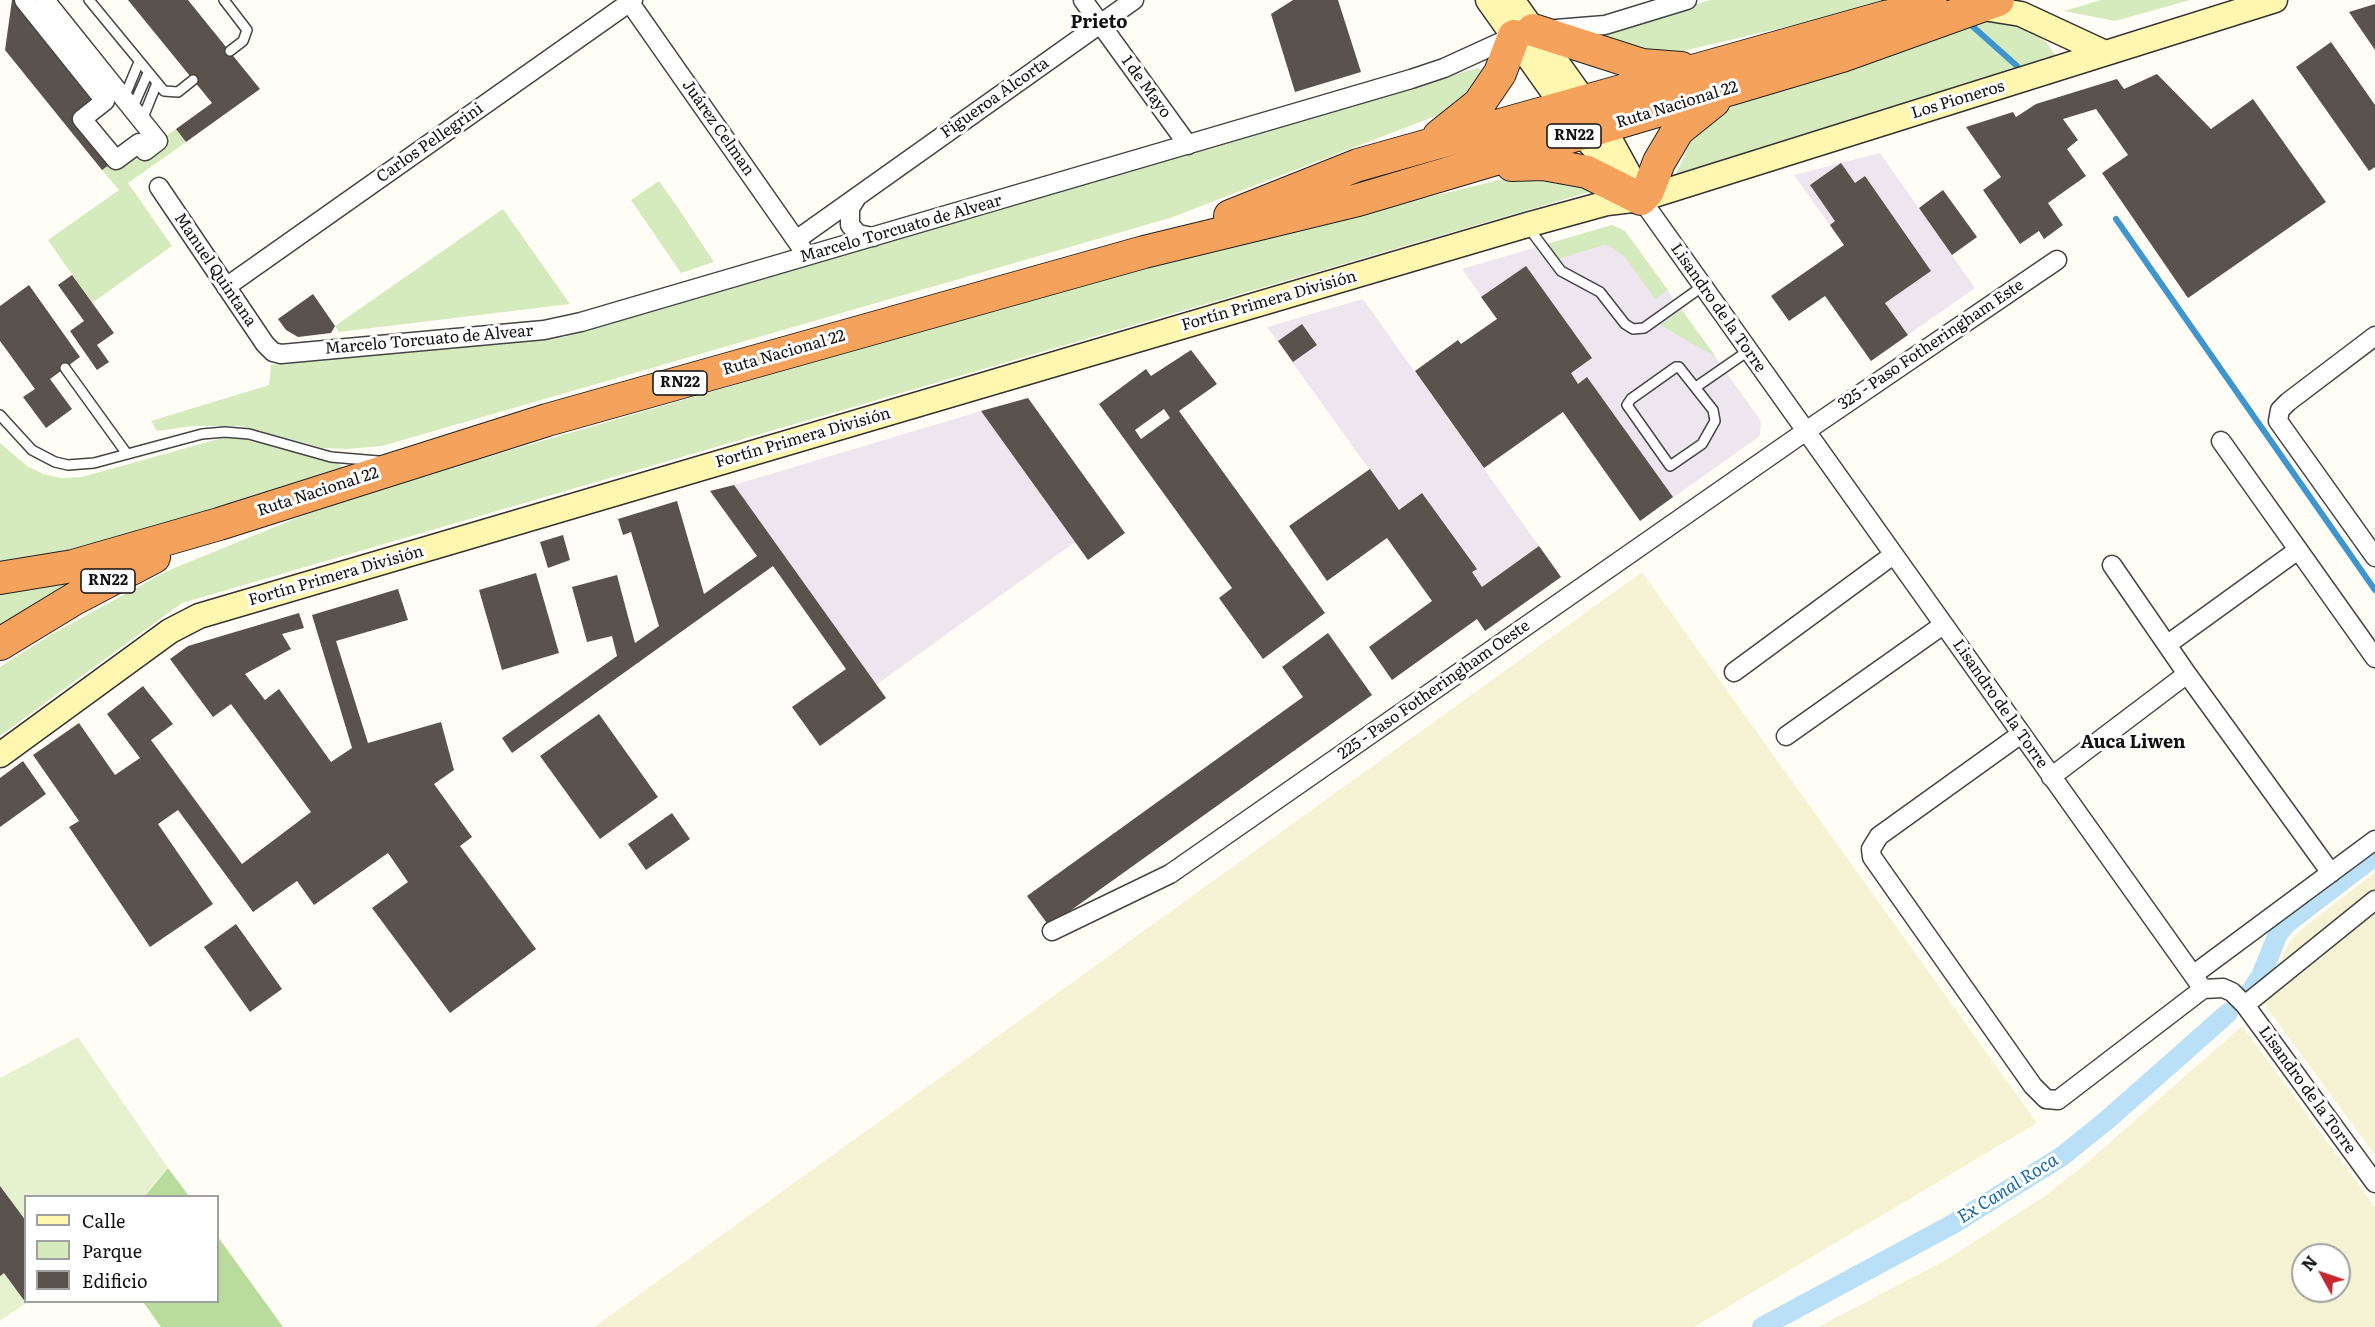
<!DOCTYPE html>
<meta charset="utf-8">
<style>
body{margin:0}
#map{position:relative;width:2375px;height:1327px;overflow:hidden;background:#fffdf5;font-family:Literata,serif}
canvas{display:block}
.legend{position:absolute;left:24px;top:1195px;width:195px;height:108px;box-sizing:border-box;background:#fff;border:2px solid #a0a0a0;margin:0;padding:8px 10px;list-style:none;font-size:18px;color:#111}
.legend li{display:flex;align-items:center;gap:12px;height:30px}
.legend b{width:30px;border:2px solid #a0a0a0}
.north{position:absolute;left:2291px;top:1243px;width:60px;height:60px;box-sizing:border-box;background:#fff;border:2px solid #a0a0a0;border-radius:50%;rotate:310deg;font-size:16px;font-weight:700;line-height:24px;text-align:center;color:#111}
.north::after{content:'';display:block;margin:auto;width:21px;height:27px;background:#c4262e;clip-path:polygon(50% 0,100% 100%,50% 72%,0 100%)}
</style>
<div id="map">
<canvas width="2375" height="1327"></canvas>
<ul class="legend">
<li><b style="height:8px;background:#fff6b0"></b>Calle</li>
<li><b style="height:16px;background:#d5ebbd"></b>Parque</li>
<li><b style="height:16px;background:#5a524d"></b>Edificio</li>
</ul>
<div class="north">N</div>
</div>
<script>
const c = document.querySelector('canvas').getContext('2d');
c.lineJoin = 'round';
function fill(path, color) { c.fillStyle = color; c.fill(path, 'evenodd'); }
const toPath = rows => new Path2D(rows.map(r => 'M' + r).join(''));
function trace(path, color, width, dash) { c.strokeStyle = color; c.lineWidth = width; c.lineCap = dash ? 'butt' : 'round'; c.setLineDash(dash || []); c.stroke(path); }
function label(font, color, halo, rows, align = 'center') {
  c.font = font + ' Literata,serif'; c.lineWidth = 6; c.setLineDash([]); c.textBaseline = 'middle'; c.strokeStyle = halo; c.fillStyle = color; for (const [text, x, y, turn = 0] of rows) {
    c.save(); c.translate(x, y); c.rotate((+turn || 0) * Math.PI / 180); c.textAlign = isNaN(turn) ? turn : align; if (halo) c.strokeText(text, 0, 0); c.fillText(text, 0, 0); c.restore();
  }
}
fill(toPath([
 [1880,153,1975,288,1908,335,1794,175],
 [1612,225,1625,231,1761,421,1760,436,1640,521,1462,269],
 [1363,299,1561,577,1485,631,1267,327],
 [981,411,1075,542,876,685,734,485]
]), '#eee6ef');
fill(toPath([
 [1642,572,2037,1123,1694,1327,594,1327],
 [2375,872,2375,1155,2262,1001,2289,942,2302,929],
 [2242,1026,2375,1207,2375,1327,1818,1327,1946,1260,2045,1196,2090,1160],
 [2303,1255,2339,1255,2339,1291,2303,1291]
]), '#f6f3d4');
fill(toPath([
 [1710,0,1900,0,1666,55,1596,37,1603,33],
 [2101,0,2190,0,2115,21,2064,11],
 [1977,17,2004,21,2027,28,2046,42,2059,60,1673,180,1689,145,1708,123,1737,104,1870,60],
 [1477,68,1482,70,1482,80,1446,112,1170,218,382,446,347,449,323,448,241,426,193,426,157,431,151,421,269,385,271,365,564,337],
 [176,129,186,142,128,183,172,246,92,303,48,240,119,190,102,170,139,143,145,150],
 [1520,175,1603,188,182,603,0,736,0,667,54,633,167,571,302,516,394,484,1148,265],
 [659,181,678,208,714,262,681,273,631,200],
 [503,209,570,304,339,332,335,326],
 [1612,225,1625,231,1668,290,1655,299,1625,257,1610,246,1604,245,1558,259,1547,244],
 [1682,310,1716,357,1660,325],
 [222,438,240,438,337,462,342,467,339,472,135,535,0,565,0,443,27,466,43,474,61,478,82,477],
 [128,560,0,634,0,591]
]), '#d5ebbd');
fill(toPath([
 [168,1168,189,1196,145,1196],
 [218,1237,283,1327,161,1327,143,1302,218,1302]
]), '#b9dc9c');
fill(toPath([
 [78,1037,168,1168,145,1196,26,1196,26,1302,28,1302,0,1321,0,1078]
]), '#e6f2cf');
trace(toPath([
 [1970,24,2017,66],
 [2116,219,2375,590]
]), '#3f96cf', 6);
trace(toPath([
 [2251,991,2261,976,2278,934,2287,923,2375,856],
 [1762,1327,1953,1224,2061,1157,2107,1120,2228,1013]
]), '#b9e0f7', 20);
fill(toPath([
 [12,0,45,0,118,90,82,119,116,160,102,170,5,50],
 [128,0,188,0,260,89,186,142,176,129,212,103],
 [1293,0,1338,0,1361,72,1295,92,1271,14],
 [2375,4,2375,50,2349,12],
 [2331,42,2375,105,2375,167,2369,171,2296,67],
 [2157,74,2211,129,2253,99,2326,202,2188,298,2102,173,2128,155,2096,109,2063,119,2078,140,2067,149,2086,176,2048,203,2063,225,2044,239,2039,231,2020,244,1983,190,2001,177,1966,127,2013,112,2016,117,2036,104,2117,79,2124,89],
 [1841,163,1855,183,1865,176,1931,271,1885,303,1908,335,1871,361,1825,296,1789,321,1771,296,1844,245,1830,225,1835,221,1810,185],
 [1943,190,1977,237,1952,255,1919,208],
 [1526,266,1592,358,1571,373,1578,384,1587,377,1673,497,1640,521,1563,412,1484,468,1415,371,1458,340,1461,344,1497,319,1481,297],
 [72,275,114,333,97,345,109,362,97,370,70,331,84,321,58,285],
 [29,285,80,357,50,379,72,409,46,428,23,397,35,389,0,341,0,306],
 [313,294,335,326,331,333,298,337,286,330,278,319],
 [1302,324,1317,345,1293,362,1278,341],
 [1191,350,1217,384,1179,411,1325,613,1263,659,1219,598,1232,588,1099,404,1146,369,1151,376],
 [1164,409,1170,418,1141,439,1135,430],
 [1028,398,1125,533,1088,560,981,411],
 [1370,469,1399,510,1422,493,1477,569,1472,572,1482,587,1539,546,1561,577,1485,631,1477,619,1392,680,1369,647,1432,601,1387,538,1327,581,1289,526],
 [734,485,886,698,820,746,792,707,846,669,773,566,512,753,502,738,617,656,612,636,587,642,572,587,617,575,635,643,659,626,631,532,623,535,618,519,677,501,704,594,757,556,710,491],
 [563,535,570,560,548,568,540,542],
 [536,573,559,653,502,670,479,590],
 [398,589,408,620,336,641,368,743,441,722,454,770,434,784,472,837,460,846,536,949,450,1013,372,908,408,882,388,853,314,905,297,881,253,912,178,810,158,824,213,904,150,947,69,827,79,821,33,755,79,723,115,775,140,758,107,714,143,686,173,724,151,740,242,864,311,812,231,704,213,717,170,659,188,646,299,613,304,628,282,634,291,649,245,674,265,700,279,689,331,762,352,748,312,615],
 [1328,633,1372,695,1049,926,1027,896,1303,697,1282,667],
 [599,714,658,797,600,839,540,756],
 [23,761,46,794,0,827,0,778],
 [672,813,690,839,646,870,628,844],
 [236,924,282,989,250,1012,204,947],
 [0,1186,26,1221,26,1303,4,1273,0,1276]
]), '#5a524d');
const lane = toPath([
 [89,0,164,91,178,92,193,80],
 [224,0,247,30,243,41,230,51],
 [124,98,139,62],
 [132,109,148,73],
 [142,120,157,83],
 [1528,227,1561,271,1600,292,1625,324,1633,329,1644,328,1703,286],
 [1676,367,1679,367,1713,410,1715,421,1702,444,1670,466,1627,405,1631,399,1676,367],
 [65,368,127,454],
 [1696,387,1748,351],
 [0,415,32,450,55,462,68,465,94,463,202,434,225,432,249,434,331,457,378,461]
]);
const street = toPath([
 [24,0,105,101,82,119,116,160,139,143,145,151,158,141,45,0],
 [628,0,803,250],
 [1083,0,1188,145],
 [1556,29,1605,25,1687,0],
 [159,187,265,344,273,352,281,354,544,330,581,322,1411,79,1444,68,1514,36],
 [857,197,850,208,850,225,858,234,873,237],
 [1641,199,2203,989],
 [796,240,1134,0],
 [226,287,633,0],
 [2375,336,2288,402,2280,410,2278,421,2375,557],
 [2221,441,2375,658],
 [2112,565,2187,674,2331,873],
 [2168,644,2298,550],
 [1734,672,1893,555],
 [2021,734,1879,836,1871,849,1872,857,2033,1086,2046,1099,2058,1100,2203,989,2223,988,2232,992,2245,1005,2375,1183],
 [1786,736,1943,625],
 [2051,777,2187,674],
 [1052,931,1170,874,1806,431,2057,260],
 [2193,975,2375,840],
 [2245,1005,2375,900]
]);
const secondary = toPath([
 [1488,0,1588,141,1629,187],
 [1512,0,1603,127,1631,178],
 [1977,7,2021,14,2105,53],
 [0,755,170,631,199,616,1527,225,1607,203,1641,199,2275,0]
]);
const highway = toPath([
 [1533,30,1642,65,1681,68],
 [1439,136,1479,104,1500,73,1514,36],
 [1512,165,1543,164,1587,172,1641,199,1648,191,1659,162,1678,130,1714,101],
 [1230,216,1358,165,1885,17,1932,7],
 [0,578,73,566,219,524,547,420,1144,252,1358,200,1842,56,1998,0],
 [0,644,74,599,154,557]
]);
trace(lane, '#444', 12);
trace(street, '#444', 21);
trace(secondary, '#333', 27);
trace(highway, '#222', 34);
trace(lane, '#fff', 9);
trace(street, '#fff', 18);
trace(secondary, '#fff6b0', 24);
trace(highway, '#f5a25d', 32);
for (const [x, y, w] of [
 [1574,136,54],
 [680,383,54],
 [108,581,54]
]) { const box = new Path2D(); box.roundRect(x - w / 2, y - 12, w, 24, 4.5); c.fillStyle = '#fff'; c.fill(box); trace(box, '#111', 1.5); }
label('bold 15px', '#111', null, [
 ["RN22",1574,136],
 ["RN22",680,383],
 ["RN22",108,581]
]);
label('16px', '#111', '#fff', [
 ["1 de Mayo",1146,87,54],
 ["Figueroa Alcorta",995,98,-35],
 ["Los Pioneros",1958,100,-17],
 ["Ruta Nacional 22",1677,105,-17],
 ["Juárez Celman",718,128,55],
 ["Carlos Pellegrini",430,143,-35],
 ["Marcelo Torcuato de Alvear",901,229,-16],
 ["Manuel Quintana",215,270,56],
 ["Fortín Primera División",1269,301,-16],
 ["Lisandro de la Torre",1718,308,55],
 ["Marcelo Torcuato de Alvear",429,340,-5],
 ["325 - Paso Fotheringham Este",1931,345,-34],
 ["Ruta Nacional 22",784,353,-16],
 ["Fortín Primera División",803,438,-16],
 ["Ruta Nacional 22",318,492,-18],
 ["Fortín Primera División",336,576,-16],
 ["225 - Paso Fotheringham Oeste",1434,690,-35],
 ["Lisandro de la Torre",2000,704,55],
 ["Lisandro de la Torre",2307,1090,54]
]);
label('bold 18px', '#111', '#fff', [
 ["Prieto",1099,23],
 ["Auca Liwen",2133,743]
]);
label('italic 18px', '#1768a6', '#fff', [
 ["Ex Canal Roca",2008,1189,-32]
]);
</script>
